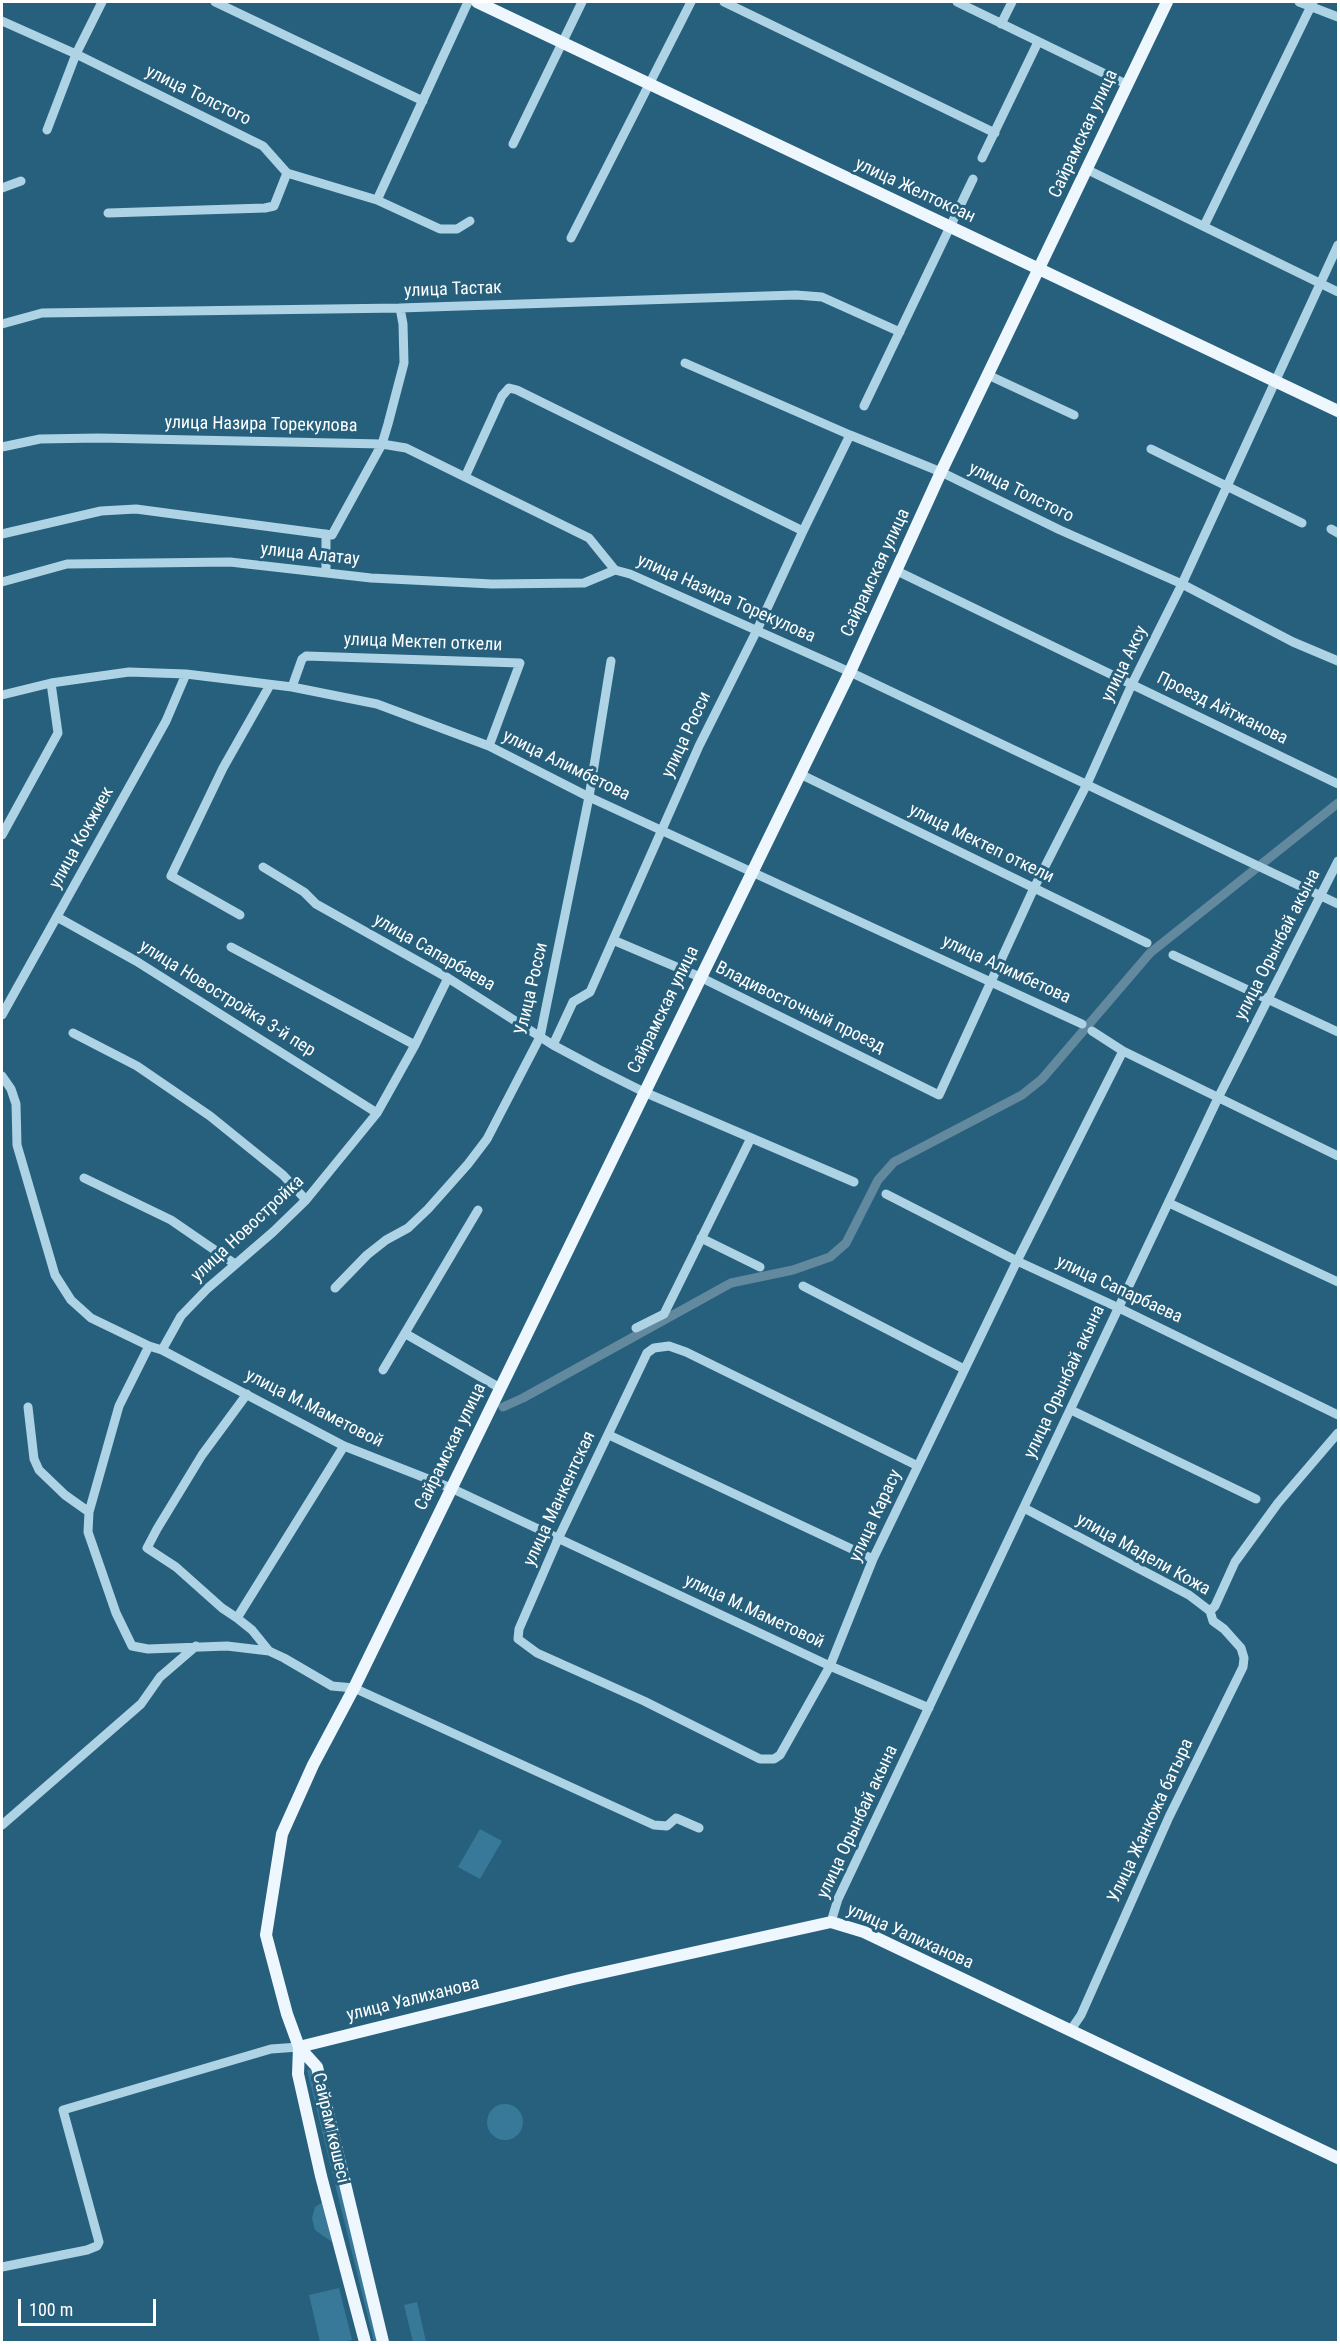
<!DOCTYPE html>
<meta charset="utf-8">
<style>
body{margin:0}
#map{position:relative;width:1340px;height:2344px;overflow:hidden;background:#27607d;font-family:"Roboto Condensed",sans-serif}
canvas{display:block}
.frame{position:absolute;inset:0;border:3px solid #fff;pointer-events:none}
.scale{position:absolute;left:18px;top:2299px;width:138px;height:27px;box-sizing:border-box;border:3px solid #fff;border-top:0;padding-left:8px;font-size:18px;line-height:21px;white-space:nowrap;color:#fff;-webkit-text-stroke:4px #27607d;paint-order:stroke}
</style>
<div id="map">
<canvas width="1340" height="2344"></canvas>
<div class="frame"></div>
<div class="scale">100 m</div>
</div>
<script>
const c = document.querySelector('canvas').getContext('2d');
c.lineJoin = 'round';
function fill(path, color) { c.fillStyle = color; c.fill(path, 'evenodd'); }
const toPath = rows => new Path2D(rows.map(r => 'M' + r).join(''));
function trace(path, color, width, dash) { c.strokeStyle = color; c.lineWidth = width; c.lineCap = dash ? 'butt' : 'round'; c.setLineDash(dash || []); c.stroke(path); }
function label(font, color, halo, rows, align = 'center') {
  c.font = font + ' "Roboto Condensed",sans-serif'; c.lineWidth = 6; c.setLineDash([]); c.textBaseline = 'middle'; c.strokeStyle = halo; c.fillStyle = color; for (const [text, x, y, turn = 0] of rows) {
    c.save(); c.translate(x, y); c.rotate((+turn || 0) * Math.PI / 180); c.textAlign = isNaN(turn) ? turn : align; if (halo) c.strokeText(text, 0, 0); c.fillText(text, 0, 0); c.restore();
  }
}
fill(toPath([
 [480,1829,502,1841,480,1879,458,1867],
 [312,2069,379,2342,374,2342,307,2070],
 '487 2122a18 18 0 1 1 36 0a18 18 0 1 1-36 0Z',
 [323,2202,332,2242,315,2230,312,2218,315,2207],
 [339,2288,352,2340,341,2342,320,2342,309,2295],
 [417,2302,426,2342,413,2342,404,2305]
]), '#387999');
trace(toPath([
 [503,1407,523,1398,731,1283,793,1270,830,1257,846,1243,878,1180,894,1162,1022,1095,1042,1079,1150,953,1338,803]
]), '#62899d', 9);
trace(toPath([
 [215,2,423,101],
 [724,2,995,133],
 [957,2,1128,85],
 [1299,2,1338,17],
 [2,21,76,54,263,146,287,173,377,200,440,229,457,229,470,221],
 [1001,24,1012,2],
 [47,130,76,54,102,2],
 [513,144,582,2],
 [982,158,1038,42],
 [1088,170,1338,292],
 [2,188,21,181],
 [377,200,468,2],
 [108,213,265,208,274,206,287,173],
 [1204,226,1313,2],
 [571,238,691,2],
 [2,324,42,313,400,308,796,295,822,297,900,332],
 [685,363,850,435,941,472,1060,530,1182,584,1293,642,1338,661],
 [988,375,1074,415],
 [864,406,973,179],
 [2,447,40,439,99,438,382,444,406,448,589,538,615,570,630,574,850,672,1338,904],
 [1151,449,1302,523],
 [465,477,502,396,509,388,517,390,803,531],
 [1331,529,1338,533],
 [2,534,101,511,136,509,332,535,382,444,388,424,404,363,403,324,400,308],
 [326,534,326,573],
 [897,571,1338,784],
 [2,582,67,564,230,562,371,578,492,584,584,583,615,570],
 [292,687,302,659,306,656,520,663,489,746],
 [2,695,51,683,129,672,186,674,292,687,377,704,489,746,589,797,1082,1024],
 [800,774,1147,943],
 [2,835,58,733,51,683],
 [263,867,304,892,316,904,448,978,553,1045,598,1069,644,1092,854,1182],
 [240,915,171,876,223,768,270,685],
 [57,917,136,961,377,1113],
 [613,940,700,977,939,1095,1034,888,1087,784,1132,684,1182,584,1338,245],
 [231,947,415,1045],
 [1173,955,1338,1032],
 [2,1015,166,721,186,674],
 [1092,1031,1123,1051,1338,1156],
 [73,1033,137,1066,210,1116,283,1175,306,1200],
 [553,1045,573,1002,590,992,699,746,757,630,803,531,850,435],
 [2,1076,11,1089,16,1104,17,1145,55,1275,71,1300,91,1318,149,1346,162,1350,344,1446,451,1488,830,1666,929,1708],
 [84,1178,171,1220,235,1264],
 [886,1194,1017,1261,1119,1308,1338,1415],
 [1169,1203,1338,1282],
 [701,1238,760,1267],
 [803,1286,964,1369],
 [335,1288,367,1255,386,1240,408,1228,428,1209,468,1164,487,1139,540,1037,589,797,611,661],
 [636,1328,664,1314,751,1138],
 [406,1334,500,1388],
 [149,1346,119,1406,89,1512,88,1532,116,1613,132,1646,148,1649,227,1646,269,1651,284,1658,332,1686,354,1688,654,1825,667,1826,676,1818,699,1828],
 [162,1350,181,1316,208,1288,273,1232,306,1200,377,1113,415,1045,448,978],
 [383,1370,478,1210],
 [28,1407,34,1459,39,1470,65,1495,89,1512],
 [1071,1410,1256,1499],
 [609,1435,873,1559],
 [918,1466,686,1352,669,1346,654,1348,647,1353,558,1539,519,1629,518,1639,537,1653,644,1701,760,1759,774,1759,780,1755,830,1666,873,1559,1017,1261,1123,1051],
 [1024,1508,1189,1595,1210,1611,1215,1606,1235,1562,1278,1503,1338,1433],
 [237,1618,222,1608,176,1567,147,1548,157,1529,202,1455,247,1394],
 [269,1651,252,1630,237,1618,344,1446],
 [2,1825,141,1704,160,1677,196,1646],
 [831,1922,838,1899,1218,1098,1338,861],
 [1070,2031,1081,2015,1169,1817,1243,1667,1244,1658,1241,1648,1224,1629,1213,1621,1210,1611],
 [2,2267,87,2250,97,2246,99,2242,63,2110,271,2049,299,2047]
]), '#add3e5', 9);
trace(toPath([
 [477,2,1338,411],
 [299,2047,574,1979,831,1922,864,1932,1338,2158],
 [299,2047,298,2074,321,2176,365,2342],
 [383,2342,317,2067,299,2047,287,2014,266,1935,282,1834,313,1765,354,1688,850,672,941,472,1167,2]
]), '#edf7fd', 12);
label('18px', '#fff', '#27607d', [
 ["улица Толстого",198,96,26],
 ["Сайрамская улица",1084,134,-65],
 ["улица Желтоксан",915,191,25],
 ["улица Тастак",453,290,-2],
 ["улица Назира Торекулова",261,425,1],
 ["улица Толстого",1021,493,26],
 ["улица Алатау",310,555,6],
 ["Сайрамская улица",876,573,-65],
 ["улица Назира Торекулова",726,599,24],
 ["улица Мектеп откели",423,643,2],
 ["улица Аксу",1125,664,-64],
 ["Проезд Айтжанова",1222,709,26],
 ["улица Росси",687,735,-65],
 ["улица Алимбетова",566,766,26],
 ["улица Кокжиек",82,838,-61],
 ["улица Мектеп откели",981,844,26],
 ["улица Орынбай акына",1278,945,-63],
 ["улица Сапарбаева",434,953,30],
 ["улица Алимбетова",1006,970,25],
 ["Улица Росси",532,989,-77],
 ["улица Новостройка 3-й пер",227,999,32],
 ["Владивосточный проезд",800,1008,26],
 ["Сайрамская улица",664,1010,-64],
 ["улица Новостройка",248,1229,-43],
 ["улица Сапарбаева",1119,1290,25],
 ["улица Орынбай акына",1065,1382,-65],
 ["улица М.Маметовой",314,1409,27],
 ["Сайрамская улица",451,1447,-64],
 ["улица Манкентская",560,1499,-65],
 ["улица Карасу",876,1516,-65],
 ["улица Мадели Кожа",1143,1555,29],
 ["улица М.Маметовой",754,1612,25],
 ["Улица Жанкожа батыра",1151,1821,-65],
 ["улица Орынбай акына",858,1822,-65],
 ["улица Уалиханова",910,1937,24],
 ["улица Уалиханова",413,2000,-14],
 ["Сайрам көшесі",330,2128,77]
]);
</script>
